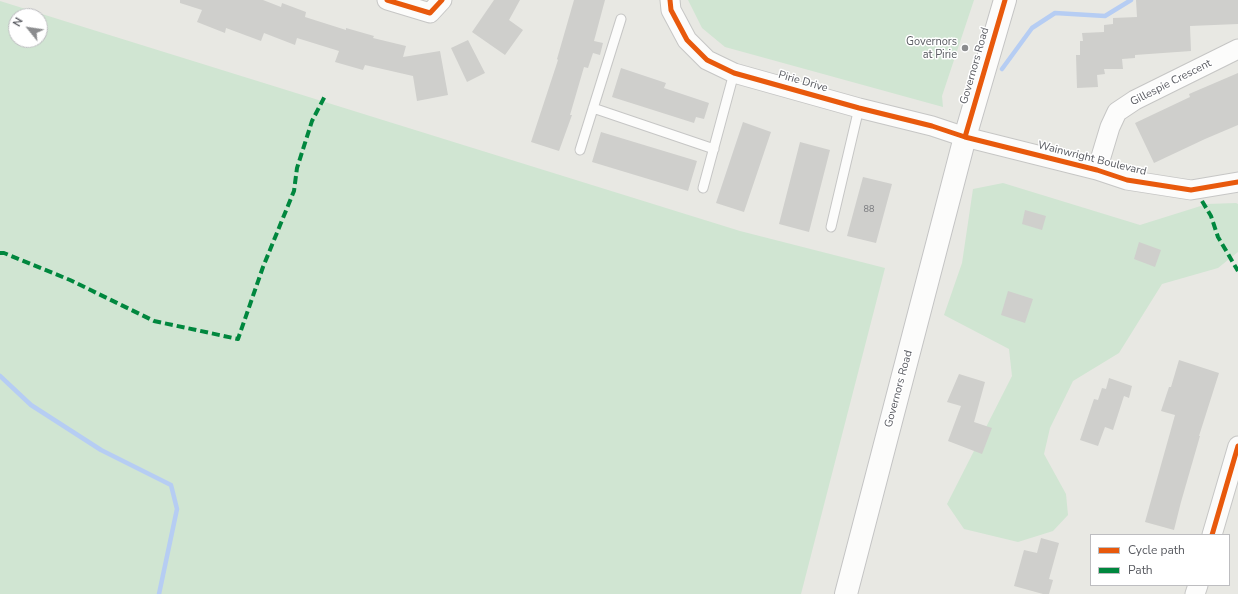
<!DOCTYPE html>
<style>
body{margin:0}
#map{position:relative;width:1238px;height:594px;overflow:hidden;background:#e8e8e3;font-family:"Nunito Sans",sans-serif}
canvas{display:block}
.legend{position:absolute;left:1090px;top:534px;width:140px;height:52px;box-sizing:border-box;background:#fff;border:1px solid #bdbdc0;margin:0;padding:5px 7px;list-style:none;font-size:12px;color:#595b61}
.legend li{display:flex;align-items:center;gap:8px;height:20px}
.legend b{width:20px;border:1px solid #bdbdc0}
.north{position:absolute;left:8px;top:8px;width:40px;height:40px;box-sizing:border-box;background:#fff;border:1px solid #bdbdc0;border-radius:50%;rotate:300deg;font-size:11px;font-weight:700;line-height:16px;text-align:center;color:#595b61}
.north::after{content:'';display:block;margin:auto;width:14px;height:18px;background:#8b8c8e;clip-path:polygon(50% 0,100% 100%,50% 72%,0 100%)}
</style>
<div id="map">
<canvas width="1238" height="594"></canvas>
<ul class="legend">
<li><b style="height:5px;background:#e8590c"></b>Cycle path</li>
<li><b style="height:5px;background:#00873e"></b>Path</li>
</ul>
<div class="north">N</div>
</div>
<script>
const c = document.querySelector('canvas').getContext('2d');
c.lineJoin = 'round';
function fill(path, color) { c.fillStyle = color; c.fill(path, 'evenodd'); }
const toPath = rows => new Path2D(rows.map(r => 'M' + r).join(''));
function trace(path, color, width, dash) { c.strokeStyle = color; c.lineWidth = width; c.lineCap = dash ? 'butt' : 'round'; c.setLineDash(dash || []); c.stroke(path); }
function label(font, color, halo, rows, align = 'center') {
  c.font = font + ' "Nunito Sans",sans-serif'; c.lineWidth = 3; c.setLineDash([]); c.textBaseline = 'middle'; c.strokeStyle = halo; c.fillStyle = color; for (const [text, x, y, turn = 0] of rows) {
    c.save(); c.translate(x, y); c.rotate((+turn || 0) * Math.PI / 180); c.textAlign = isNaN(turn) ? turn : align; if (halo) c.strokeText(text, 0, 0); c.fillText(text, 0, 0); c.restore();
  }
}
fill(toPath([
 [688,0,974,0,942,96,943,107,725,47,702,28],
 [0,1,740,231,885,268,801,594,0,594],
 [16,16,40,16,40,40,16,40],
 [1003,183,1140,225,1207,204,1236,203,1238,204,1238,252,1218,268,1162,284,1119,353,1073,381,1050,428,1044,454,1066,494,1068,515,1053,531,1018,542,964,529,947,504,1012,376,1009,349,944,315,962,263,973,189]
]), '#d0e5d2');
trace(toPath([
 [1002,69,1032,28,1055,13,1105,16,1131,0],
 [0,376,31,405,101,450,171,485,177,509,159,594]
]), '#b6cdf3', 4.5);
fill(toPath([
 [180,0,263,0,281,7,282,3,306,12,305,17,346,30,346,28,374,36,373,38,406,46,403,57,440,51,448,95,417,101,413,76,365,65,363,70,335,62,339,51,297,38,295,45,264,33,261,41,226,28,225,33,197,22,202,10,180,3],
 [494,0,520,0,509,20,523,30,505,55,472,32],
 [574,0,605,0,594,41,603,43,600,55,593,53,588,68,584,67,570,115,572,115,559,151,531,142,558,60,557,59],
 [1136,0,1238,0,1238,24,1190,26,1191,51,1135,55,1135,58,1122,59,1123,69,1104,69,1105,74,1097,75,1098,87,1077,88,1076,55,1080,55,1080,41,1083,41,1082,33,1104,32,1104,25,1113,24,1113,18,1137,17],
 [468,40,485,73,467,82,451,48],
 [621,68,666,83,664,88,709,103,704,119,696,117,694,123,612,97],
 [1238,73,1238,125,1205,139,1154,163,1135,123,1190,97,1189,94],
 [743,122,771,132,744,212,716,203],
 [601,132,697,161,688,191,592,162],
 [800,142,830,150,809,232,779,224],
 [863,177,892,184,876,243,847,236],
 [1025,210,1046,216,1042,230,1022,224],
 [1139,242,1161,250,1155,267,1134,259],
 [1008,291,1033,299,1025,323,1001,315],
 [1179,360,1219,373,1199,436,1200,436,1181,502,1174,530,1145,522,1175,415,1161,411,1169,387,1171,387],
 [959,374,985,382,974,422,992,428,982,454,948,441,961,406,947,402],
 [1109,378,1132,386,1129,398,1124,396,1113,430,1105,427,1098,446,1080,440,1094,399,1098,400,1102,388,1106,389],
 [1041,538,1059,543,1049,579,1053,580,1049,594,1043,594,1014,586,1024,550,1037,553]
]), '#cfcfcc');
const service = toPath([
 [593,108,714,149],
 [580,150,621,19],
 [703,188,734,73],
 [831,227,859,108]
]);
const minor = toPath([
 [387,0,430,13,442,0],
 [670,0,671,10,687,40,707,60,734,73,859,108,932,126,965,137,1097,170,1127,180,1191,190,1238,182],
 [1097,170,1110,127,1117,112,1135,100,1238,49],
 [1212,535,1238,446],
 [1195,594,1198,585]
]);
const secondary = toPath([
 [846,594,965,137,1005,0]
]);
trace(service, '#c6c6c5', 11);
trace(minor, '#c6c6c5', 21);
trace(secondary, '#c4c4c4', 24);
trace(service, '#fcfcfb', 9);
trace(minor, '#fcfcfb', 19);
trace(secondary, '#fcfcfb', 22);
trace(toPath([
 [1202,201,1211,216,1218,237,1238,271],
 [0,253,4,253,70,280,154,321,238,339,263,267,294,191,297,168,312,121,326,94]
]), '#00873e', 4, [8, 4]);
trace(toPath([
 [387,0,430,13,442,0],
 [670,0,671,10,687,40,707,60,734,73,859,108,932,126,965,137,1097,170,1127,180,1191,190,1238,182],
 [965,137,1005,0],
 [1212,535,1238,446]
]), '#e8590c', 5);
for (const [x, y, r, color] of [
 [965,48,4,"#8b8c8e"]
]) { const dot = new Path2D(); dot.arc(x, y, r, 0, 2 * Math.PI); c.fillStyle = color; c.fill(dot); trace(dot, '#fff', 1.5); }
label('9px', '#78797d', null, [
 ["88",869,210]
]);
label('11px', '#595b61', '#fff', [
 ["Governors",957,42],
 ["at Pirie",957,55]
], 'right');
label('11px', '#595b61', '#fff', [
 ["Governors Road",975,66,-74],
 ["Pirie Drive",803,82,16],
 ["Gillespie Crescent",1171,83,-27],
 ["Wainwright Boulevard",1092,159,14],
 ["Governors Road",899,389,-75]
]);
</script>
